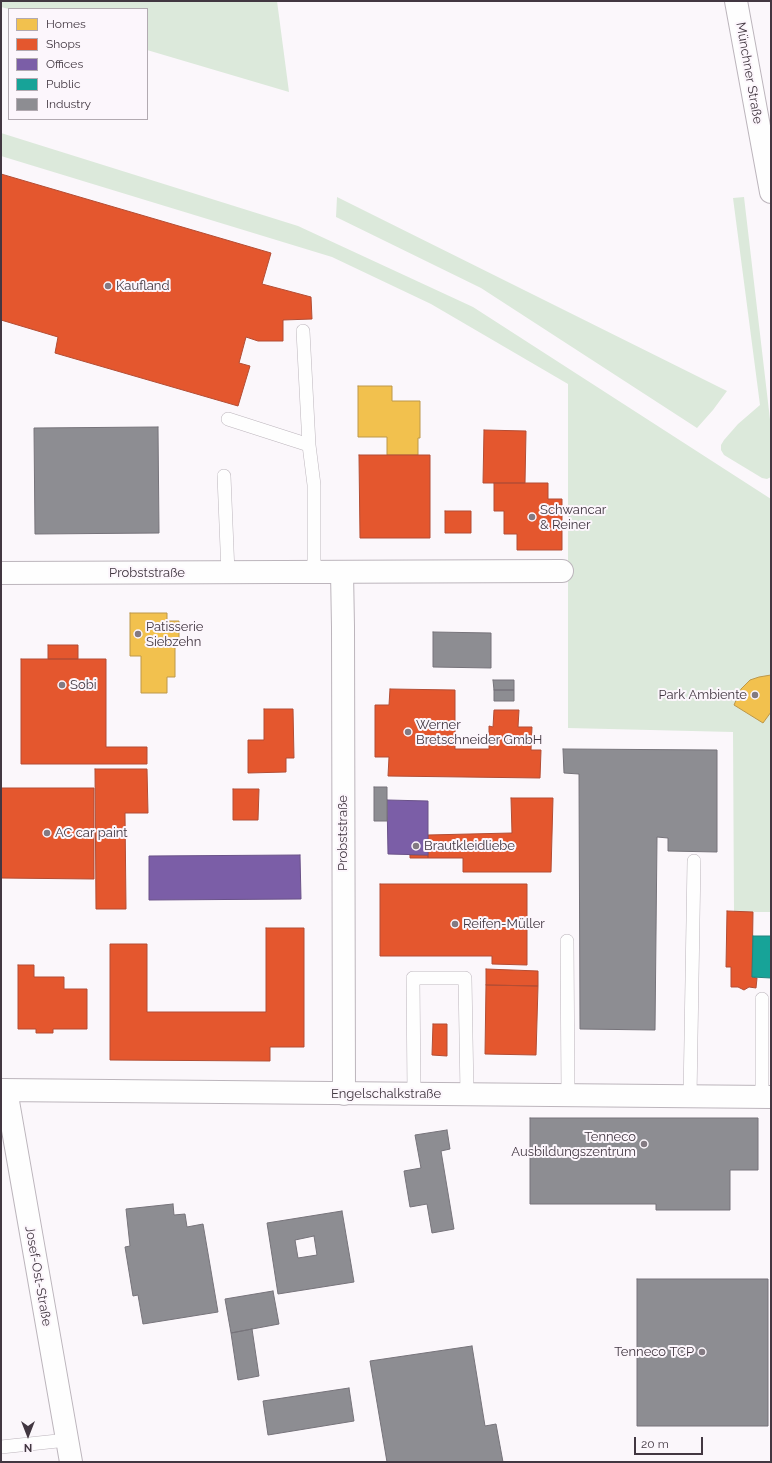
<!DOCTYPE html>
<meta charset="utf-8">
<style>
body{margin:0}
#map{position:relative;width:772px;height:1463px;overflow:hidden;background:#fbf7fb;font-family:Raleway,sans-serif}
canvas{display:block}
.frame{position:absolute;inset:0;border:2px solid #423741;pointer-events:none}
.legend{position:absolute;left:8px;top:8px;width:140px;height:112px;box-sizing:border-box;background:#fcf6fc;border:1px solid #b2aab1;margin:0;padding:5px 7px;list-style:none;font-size:12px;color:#423741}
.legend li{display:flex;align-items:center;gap:8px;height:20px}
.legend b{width:20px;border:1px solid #b2aab1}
.north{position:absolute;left:8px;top:1415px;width:40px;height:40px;-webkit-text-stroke:3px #fcf6fc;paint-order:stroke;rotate:180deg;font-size:11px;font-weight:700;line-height:16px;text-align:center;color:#423741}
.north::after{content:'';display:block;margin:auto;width:14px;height:18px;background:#423741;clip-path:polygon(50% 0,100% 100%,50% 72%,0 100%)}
.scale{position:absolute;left:634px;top:1437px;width:69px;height:18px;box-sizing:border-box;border:2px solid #423741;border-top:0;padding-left:5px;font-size:12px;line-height:14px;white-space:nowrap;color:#423741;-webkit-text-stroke:3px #fcf6fc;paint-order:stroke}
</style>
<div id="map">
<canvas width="772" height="1463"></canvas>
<div class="frame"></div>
<ul class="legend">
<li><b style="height:11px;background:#f2c14e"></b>Homes</li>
<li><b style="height:11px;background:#e4572e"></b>Shops</li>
<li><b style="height:11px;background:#7b5ea7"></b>Offices</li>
<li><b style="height:11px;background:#17a398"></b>Public</li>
<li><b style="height:11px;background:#8d8d92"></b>Industry</li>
</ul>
<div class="north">N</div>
<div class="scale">20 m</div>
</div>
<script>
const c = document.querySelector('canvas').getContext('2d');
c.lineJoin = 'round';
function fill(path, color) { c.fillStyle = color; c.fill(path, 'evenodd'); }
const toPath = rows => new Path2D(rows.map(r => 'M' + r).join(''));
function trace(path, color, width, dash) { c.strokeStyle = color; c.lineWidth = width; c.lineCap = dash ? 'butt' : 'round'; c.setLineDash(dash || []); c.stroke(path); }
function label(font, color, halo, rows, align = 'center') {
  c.font = font + ' Raleway,sans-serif'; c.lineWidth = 4; c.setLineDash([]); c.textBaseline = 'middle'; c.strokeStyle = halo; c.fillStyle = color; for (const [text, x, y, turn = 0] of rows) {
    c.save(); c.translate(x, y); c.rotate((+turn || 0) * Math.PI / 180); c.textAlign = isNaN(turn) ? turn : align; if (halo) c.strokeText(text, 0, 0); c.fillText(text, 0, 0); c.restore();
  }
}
fill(toPath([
 [1,1,277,1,289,92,147,50,147,9,9,9,1,7],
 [1,133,298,226,473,307,771,499,771,912,734,912,733,732,568,728,568,384,431,304,332,257,1,156],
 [337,197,727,391,713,410,697,428,481,288,336,217],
 [744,197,771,428,771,477,767,479,762,478,724,455,721,450,721,445,724,440,738,424,760,405,733,198]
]), '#dce9db');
const homes = toPath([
 [358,386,392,386,392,401,420,401,420,438,418,438,418,455,387,455,387,437,358,437,358,386],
 [130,613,167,613,167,621,179,621,179,638,175,638,175,677,167,677,167,693,141,693,141,656,130,656,130,613],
 [771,675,771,712,763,723,734,705,741,689,750,680,759,677,771,675]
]);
fill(homes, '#f2c14e');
trace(homes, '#bd984a', 1);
const shops = toPath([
 [1,174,271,253,262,284,311,297,312,319,283,320,283,341,258,341,246,337,239,363,250,366,238,406,55,353,58,337,1,320,1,174],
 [484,430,526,431,525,483,483,483,484,430],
 [359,455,430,455,430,538,360,538,359,455],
 [494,483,548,483,548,499,562,499,562,550,517,550,517,534,504,534,504,511,494,511,494,483],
 [445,511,471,511,471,533,445,533,445,511],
 [48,645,78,645,78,659,48,659,48,645],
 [21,659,106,659,106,747,147,747,147,764,21,764,21,659],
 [390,689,455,690,455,749,489,749,489,726,493,727,494,710,519,710,518,727,532,727,531,750,541,750,540,778,388,776,389,757,375,757,375,705,389,705,390,689],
 [264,709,293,709,294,758,286,758,286,772,248,773,248,740,264,740,264,709],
 [95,769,147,769,148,813,125,813,126,909,96,909,95,769],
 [1,788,94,788,94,879,1,878,1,788],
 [233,789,259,789,258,820,233,820,233,789],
 [511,798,553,798,551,872,463,872,463,858,428,858,428,835,512,833,511,798],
 [410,855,428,855,428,858,410,858,410,855],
 [380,884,527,884,527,965,492,964,492,956,380,956,380,884],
 [727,911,753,912,752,977,757,978,756,988,749,987,744,990,738,987,731,987,731,967,726,967,727,911],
 [266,928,304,928,304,1047,270,1047,270,1061,110,1060,110,944,147,944,147,1012,266,1012,266,928],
 [18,965,34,965,34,977,64,977,64,989,87,989,87,1029,53,1029,53,1033,36,1033,36,1029,18,1029,18,965],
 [486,969,538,971,538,986,486,985,486,969],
 [486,985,538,986,536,1055,485,1054,486,985],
 [433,1024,447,1024,447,1056,432,1055,433,1024]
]);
fill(shops, '#e4572e');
trace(shops, '#b34d34', 1);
const offices = toPath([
 [387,800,428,801,428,855,388,854,387,800],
 [300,855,301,899,149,900,149,856,300,855]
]);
fill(offices, '#7b5ea7');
trace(offices, '#6a5288', 1);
const public = toPath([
 [753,936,771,936,771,978,752,977,753,936]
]);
fill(public, '#17a398');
trace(public, '#24837e', 1);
const industry = toPath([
 [158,427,159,533,35,534,34,428,158,427],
 [433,632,491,633,491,668,433,667,433,632],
 [493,680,514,680,514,690,494,690,493,680],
 [494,690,514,690,514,701,494,701,494,690],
 [563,749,717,750,717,852,668,851,668,838,657,837,655,1030,580,1029,579,774,564,773,563,749],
 [374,787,387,787,387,821,374,821,374,787],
 [530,1118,758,1118,758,1170,730,1170,730,1210,656,1210,656,1204,530,1204,530,1118],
 [447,1130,450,1149,441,1151,454,1229,432,1233,427,1204,410,1207,404,1171,421,1168,415,1135,447,1130],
 [173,1204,174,1215,185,1214,187,1227,203,1224,218,1312,143,1324,138,1295,133,1296,125,1247,130,1246,126,1209,173,1204],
 [342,1211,354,1282,278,1294,267,1223,342,1211],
 [314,1236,317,1255,298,1258,295,1240,314,1236],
 [637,1279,768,1279,768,1426,637,1426,637,1279],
 [273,1291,279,1324,231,1333,225,1299,273,1291],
 [252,1329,259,1376,238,1380,231,1333,252,1329],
 [472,1346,485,1426,496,1424,503,1462,387,1462,370,1361,472,1346],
 [349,1388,354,1421,268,1435,263,1401,349,1388]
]);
fill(industry, '#8d8d92');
trace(industry, '#76737a', 1);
const service = toPath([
 [303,331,309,445,314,485,314,573],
 [228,419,309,445],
 [224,476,228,573],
 [567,941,568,1095],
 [762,999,762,1098],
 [414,1094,413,978,465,978,467,1094],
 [690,1097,694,861],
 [1,1447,67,1440]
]);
const minor = toPath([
 [342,572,343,627,344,1094],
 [1,573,562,571],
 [1,1090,771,1097],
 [6,1090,71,1462]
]);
const secondary = toPath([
 [736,1,771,192]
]);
trace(service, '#bcb5bc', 14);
trace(minor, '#bcb5bc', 24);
trace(secondary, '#bcb5bc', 24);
trace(service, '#fefefe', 13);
trace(minor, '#fefefe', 22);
trace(secondary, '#fefefe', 22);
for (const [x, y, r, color] of [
 [108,286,4,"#837a82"],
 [532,517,4,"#837a82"],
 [138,634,4,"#837a82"],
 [62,685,4,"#837a82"],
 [755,695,4,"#837a82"],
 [408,732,4,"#837a82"],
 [47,833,4,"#837a82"],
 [416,846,4,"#837a82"],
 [455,924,4,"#837a82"],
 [644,1144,4,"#837a82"],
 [702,1352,4,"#837a82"]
]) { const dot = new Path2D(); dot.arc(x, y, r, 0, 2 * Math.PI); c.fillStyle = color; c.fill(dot); trace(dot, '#fcf6fc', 1.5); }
label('13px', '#423741', '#fcf6fc', [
 ["Münchner Straße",749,73,80],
 ["Probststraße",147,573],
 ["Probststraße",343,833,-90],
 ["Engelschalkstraße",386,1094],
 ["Josef-Ost-Straße",38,1276,80]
]);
label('13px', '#423741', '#fcf6fc', [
 ["Kaufland",116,286],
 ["Schwancar",540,510],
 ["& Reiner",540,525],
 ["Patisserie",146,627],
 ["Siebzehn",146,642],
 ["Sobi",70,685],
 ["Park Ambiente",747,695,"right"],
 ["Werner",416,725],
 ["Bretschneider GmbH",416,740],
 ["AC car paint",55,833],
 ["Brautkleidliebe",424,846],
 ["Reifen-Müller",463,924],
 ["Tenneco",636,1137,"right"],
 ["Ausbildungszentrum",636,1152,"right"],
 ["Tenneco TCP",694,1352,"right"]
], 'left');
</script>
